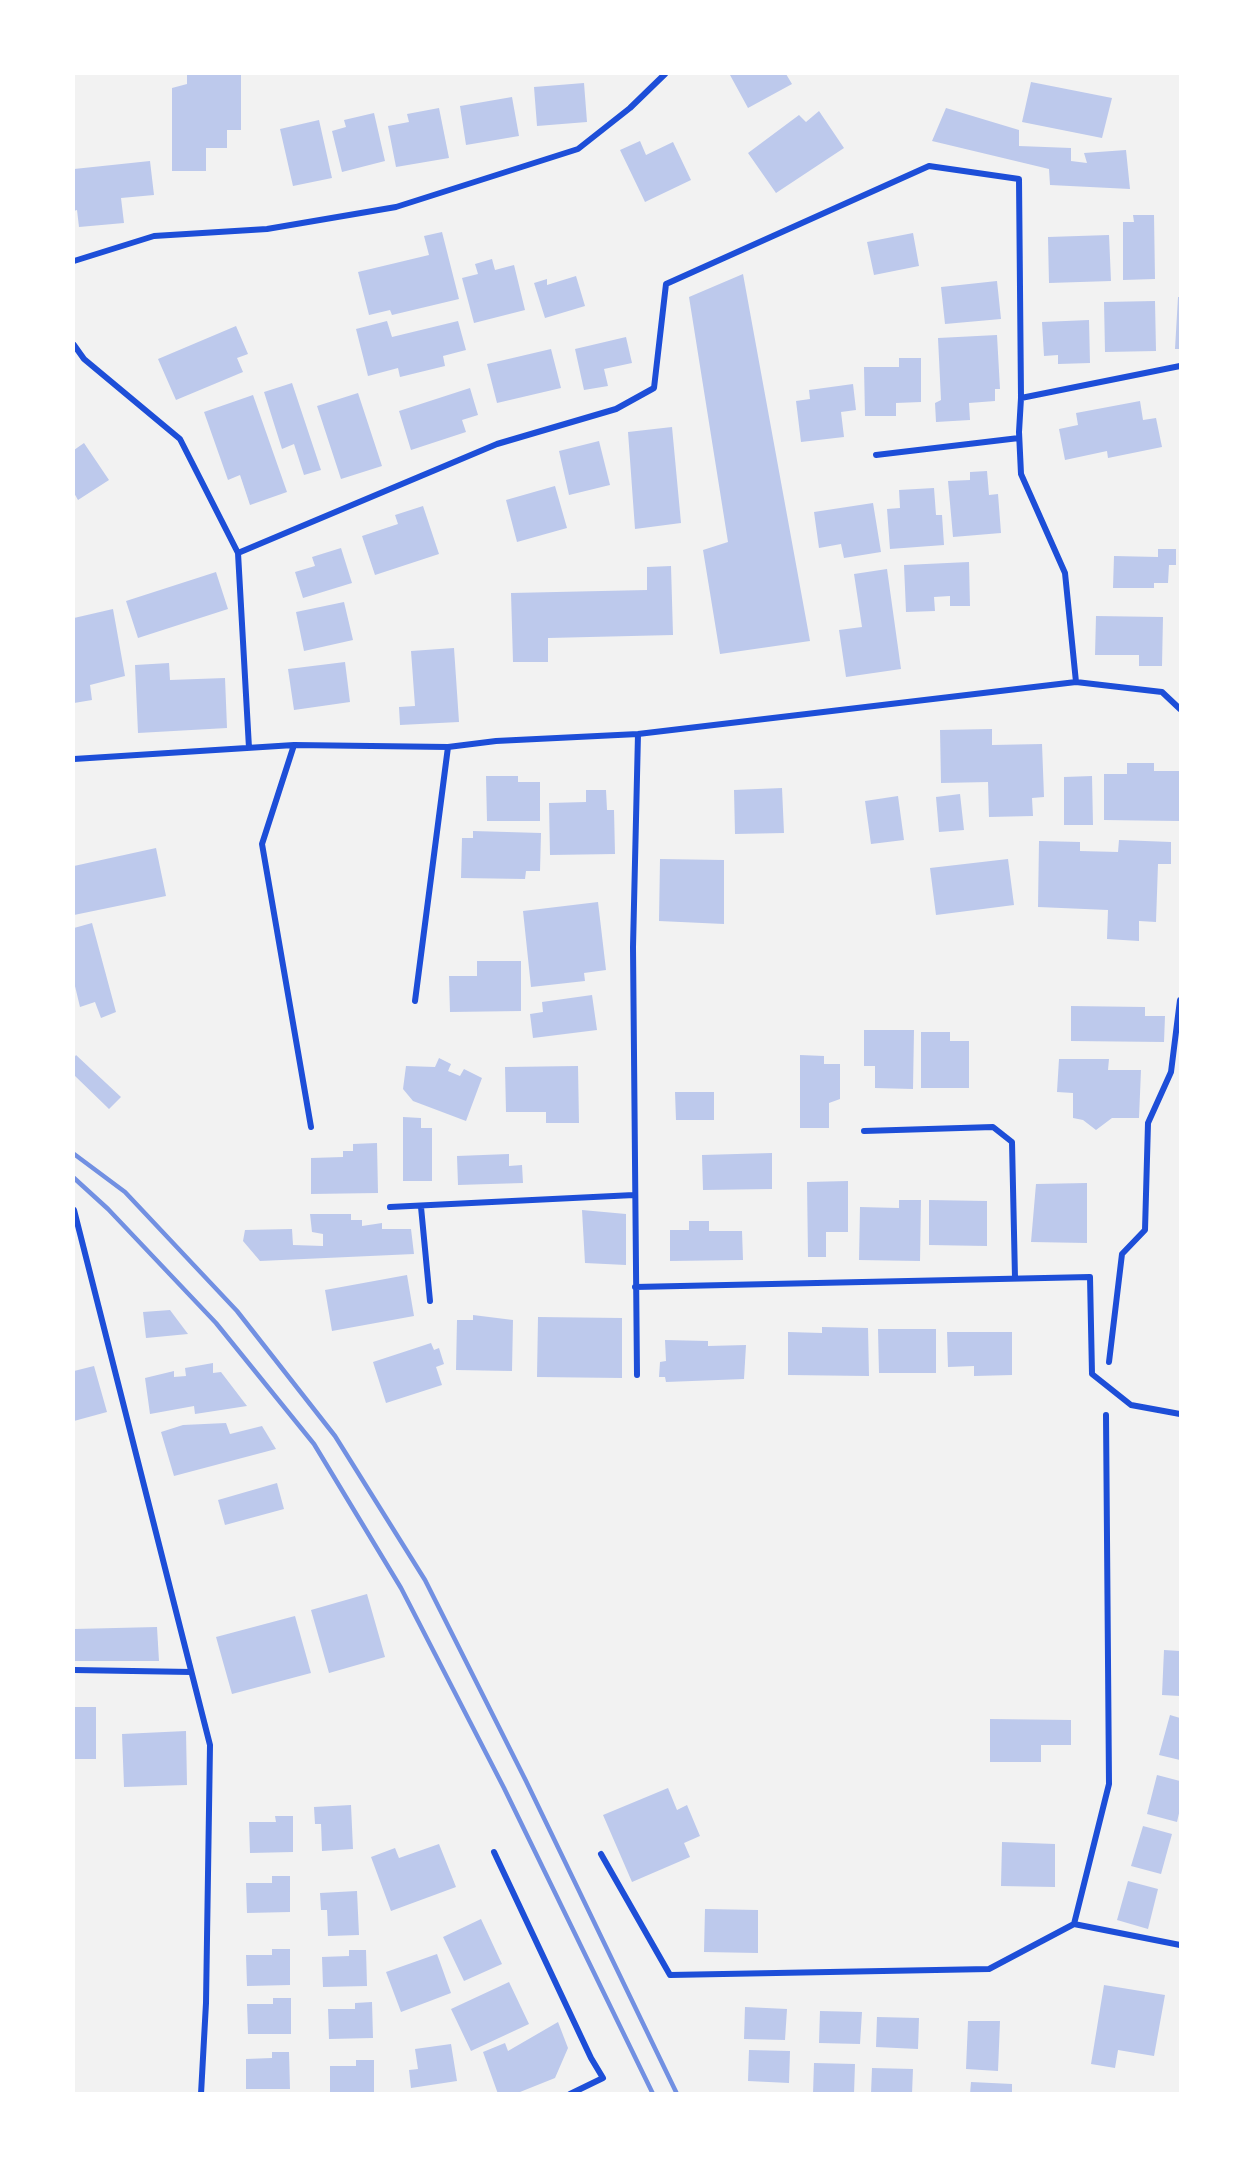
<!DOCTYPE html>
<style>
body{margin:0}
#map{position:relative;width:1254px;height:2167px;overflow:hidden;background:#f2f2f2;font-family:"Varela Round",sans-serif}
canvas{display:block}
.frame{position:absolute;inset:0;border:75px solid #fff;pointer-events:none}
</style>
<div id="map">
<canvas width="1254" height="2167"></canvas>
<div class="frame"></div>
</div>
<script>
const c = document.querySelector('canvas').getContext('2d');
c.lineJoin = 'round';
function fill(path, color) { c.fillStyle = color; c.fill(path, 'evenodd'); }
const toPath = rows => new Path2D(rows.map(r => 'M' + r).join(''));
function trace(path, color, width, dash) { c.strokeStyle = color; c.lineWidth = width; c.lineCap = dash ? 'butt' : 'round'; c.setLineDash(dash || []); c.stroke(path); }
fill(toPath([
 [187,74,241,74,241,130,227,130,227,148,206,148,206,171,172,171,172,88,187,84],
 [733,74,786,74,792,84,748,108,730,75],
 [1031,82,1112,98,1102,138,1022,122],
 [584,83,587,122,537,126,534,87],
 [512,97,519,136,466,145,460,106],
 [439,108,449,158,396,167,388,126,409,122,407,114],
 [946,108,1019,130,1019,146,1071,148,1071,161,1087,163,1084,153,1126,150,1130,189,1050,185,1049,169,932,141],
 [819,111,844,148,776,193,748,153,799,115,806,122],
 [374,113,385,161,342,172,332,131,346,127,344,120],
 [319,120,332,178,293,186,280,129],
 [640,141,646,155,673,142,691,180,645,202,620,150],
 [150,161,154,195,121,198,124,223,79,227,77,210,74,211,74,169],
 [1133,215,1154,215,1155,279,1123,280,1123,222,1134,222],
 [442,232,459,299,392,315,390,310,369,315,358,272,429,255,424,236],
 [913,233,919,266,874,275,867,242],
 [1109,235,1111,281,1049,283,1048,237],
 [492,259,495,270,514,265,525,310,474,323,462,278,478,274,475,264],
 [743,274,810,641,720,654,703,550,728,542,689,297],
 [576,276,585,306,545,318,534,283,547,279,547,285],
 [997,281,1001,319,945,324,941,287],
 [1178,297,1180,297,1180,349,1175,349],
 [1155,301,1156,351,1105,352,1104,302],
 [1089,320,1090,363,1058,364,1058,355,1044,356,1042,322],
 [387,321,392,337,458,321,466,350,443,356,445,366,400,377,398,368,368,376,356,329],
 [236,326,248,354,237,358,243,372,176,400,158,359],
 [997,335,1000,389,995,389,995,401,969,403,970,420,936,422,935,403,941,400,938,338],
 [626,337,632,363,604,369,608,386,584,390,575,349],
 [551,349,561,388,497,403,487,364],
 [899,358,921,358,921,402,896,403,896,416,865,416,864,367,899,367],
 [292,383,321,470,304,475,294,444,282,449,264,392],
 [853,384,856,410,841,412,844,437,801,442,796,401,810,399,809,390],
 [470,388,478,415,462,420,466,432,411,450,399,411],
 [358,393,382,466,341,479,317,406],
 [253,395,287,492,250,505,240,475,228,480,204,412],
 [1140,401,1143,420,1156,418,1162,447,1108,458,1107,451,1065,460,1059,429,1078,425,1076,413],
 [672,427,681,523,635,529,628,432],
 [599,441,610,485,569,495,559,451],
 [84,443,109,480,78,500,74,493,74,450],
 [987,471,989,495,998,494,1001,533,953,537,948,481,970,480,970,472],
 [555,486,567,528,517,542,506,500],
 [934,488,936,515,942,515,944,545,890,549,887,509,900,508,899,490],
 [873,503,881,552,844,558,841,544,819,548,814,512],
 [423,506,439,554,375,575,362,536,398,524,395,515],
 [341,548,352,583,303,598,295,572,315,566,312,557],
 [1158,549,1176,549,1176,565,1169,565,1168,583,1154,583,1154,588,1113,588,1114,556,1158,557],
 [969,562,970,606,950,606,950,596,934,597,935,611,906,612,904,565],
 [671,566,673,635,548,638,548,662,513,662,511,593,647,590,647,567],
 [887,569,901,669,846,677,839,630,862,627,854,574],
 [216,572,228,609,138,638,126,601],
 [344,602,353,640,304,651,296,612],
 [113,609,125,676,90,685,92,700,74,703,74,618],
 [1096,616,1163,617,1162,666,1139,666,1139,655,1095,655],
 [454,648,459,722,400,725,399,707,415,706,411,651],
 [345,662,350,702,294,710,288,669],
 [169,663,170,680,225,678,227,728,138,733,135,665],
 [992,729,992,745,1042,744,1044,797,1032,798,1033,816,989,817,988,782,941,783,940,730],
 [1127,763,1154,763,1154,771,1180,771,1179,821,1104,820,1104,774,1127,774],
 [486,776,518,776,518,782,540,782,540,821,487,821],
 [1092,776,1093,825,1064,825,1064,777],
 [782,788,784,833,735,834,734,790],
 [586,790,606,790,607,810,614,810,615,854,550,855,549,803,586,802],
 [960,794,964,830,939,832,936,797],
 [898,796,904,840,871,844,865,801],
 [473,831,541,833,540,871,526,871,525,879,461,878,462,838,473,838],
 [1119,840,1171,842,1171,864,1158,864,1156,922,1139,921,1139,941,1107,939,1108,910,1038,907,1039,841,1080,842,1080,851,1118,852],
 [156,848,166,896,74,915,74,866],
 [660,859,724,860,724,924,659,921],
 [1008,859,1014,905,936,915,930,868],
 [598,902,606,970,584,973,585,981,531,987,523,911],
 [92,923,116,1012,101,1018,95,1002,80,1007,74,982,74,928],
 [477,961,521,961,521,1011,450,1012,449,976,477,976],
 [592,995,597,1030,533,1038,530,1014,543,1012,542,1002],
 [1071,1006,1145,1007,1145,1016,1165,1016,1164,1042,1071,1041],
 [864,1030,914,1030,913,1089,875,1088,875,1066,864,1066],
 [921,1032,950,1032,950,1041,969,1041,969,1088,921,1088],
 [76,1055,121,1097,109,1109,74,1075,74,1058],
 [800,1055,824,1056,824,1064,840,1064,840,1099,829,1103,829,1128,800,1128],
 [439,1058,451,1064,448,1071,460,1076,464,1069,482,1078,466,1121,413,1101,403,1089,406,1066,435,1067],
 [1059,1059,1109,1059,1108,1070,1141,1070,1139,1118,1112,1118,1096,1130,1083,1120,1073,1118,1073,1093,1057,1092],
 [578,1066,579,1123,546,1123,546,1112,506,1112,505,1067],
 [675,1092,714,1092,714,1120,676,1120],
 [403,1117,421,1118,421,1128,432,1128,432,1181,403,1181],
 [377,1143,378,1193,311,1194,311,1158,343,1157,343,1151,353,1151,353,1144],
 [772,1153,772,1189,703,1190,702,1155],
 [509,1154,509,1166,522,1165,523,1183,458,1185,457,1156],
 [848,1181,848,1232,826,1232,826,1257,808,1257,807,1182],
 [1087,1183,1087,1243,1031,1242,1036,1184],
 [899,1200,921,1200,920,1261,859,1260,860,1207,899,1208],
 [929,1200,987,1201,987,1246,929,1245],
 [582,1210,626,1214,626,1265,585,1263],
 [310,1214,351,1214,351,1220,362,1220,362,1226,382,1223,382,1229,411,1229,414,1254,260,1261,243,1241,245,1230,292,1229,293,1245,323,1246,323,1234,312,1232],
 [689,1221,709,1221,709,1231,742,1231,743,1260,670,1261,670,1230,689,1230],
 [407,1275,414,1316,332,1331,325,1290],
 [170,1310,188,1334,146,1338,143,1312],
 [473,1315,513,1320,512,1371,456,1370,457,1320,473,1320],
 [538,1317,622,1318,622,1378,537,1377],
 [822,1327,868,1328,869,1376,788,1375,788,1332,822,1333],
 [878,1329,936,1329,936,1373,879,1373],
 [947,1332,1012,1332,1012,1375,974,1376,974,1366,948,1367],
 [665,1340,708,1341,708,1346,746,1345,744,1379,666,1382,665,1377,659,1377,660,1362,666,1361],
 [431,1343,434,1350,439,1348,444,1364,436,1367,442,1385,386,1403,373,1362],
 [213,1363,213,1373,221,1372,247,1406,195,1414,194,1406,150,1414,145,1378,174,1371,174,1377,186,1376,185,1368],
 [94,1366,107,1412,74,1421,74,1371],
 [226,1423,230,1434,262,1426,276,1449,174,1476,161,1432,183,1425],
 [277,1483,284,1509,225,1525,218,1500],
 [367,1594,385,1657,329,1673,311,1610],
 [295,1616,311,1673,232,1694,216,1637],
 [157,1627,159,1661,74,1661,74,1629],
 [1164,1650,1180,1651,1180,1696,1162,1695],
 [74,1707,96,1707,96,1759,74,1759],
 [1170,1715,1180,1718,1180,1760,1159,1755],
 [990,1719,1071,1720,1071,1745,1041,1745,1041,1762,990,1762],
 [186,1731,187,1785,124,1787,122,1734],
 [1157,1775,1180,1781,1180,1809,1177,1822,1147,1814],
 [668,1788,677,1810,687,1805,700,1836,684,1843,690,1857,632,1882,603,1815],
 [351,1805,353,1849,322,1851,321,1824,315,1824,314,1807],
 [275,1816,293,1816,293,1852,250,1853,249,1822,276,1822],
 [1143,1826,1172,1834,1161,1874,1131,1866],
 [1002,1842,1055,1844,1055,1887,1001,1886],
 [439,1844,456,1887,391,1911,371,1857,395,1848,399,1858],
 [272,1876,290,1876,290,1912,247,1913,246,1883,272,1883],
 [1128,1881,1158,1889,1148,1929,1117,1920],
 [357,1891,359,1935,328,1936,327,1910,321,1910,320,1893],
 [705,1909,758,1910,758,1953,704,1952],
 [481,1919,502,1964,464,1981,443,1937],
 [272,1949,290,1949,290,1985,247,1986,246,1955,272,1955],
 [349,1950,366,1950,367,1986,323,1987,322,1957,349,1956],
 [437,1954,451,1993,401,2012,386,1972],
 [509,1982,529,2024,471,2051,451,2009],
 [1104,1985,1165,1995,1154,2056,1118,2050,1115,2068,1091,2064],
 [273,1998,291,1998,291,2034,248,2034,247,2004,273,2004],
 [372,2002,373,2038,329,2039,328,2009,355,2009,355,2003],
 [745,2007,787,2009,785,2040,744,2039],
 [820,2011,862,2012,860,2044,819,2043],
 [877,2017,919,2018,918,2049,876,2047],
 [968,2021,1000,2021,998,2071,966,2069],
 [558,2022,568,2048,555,2078,515,2094,498,2094,483,2052,505,2043,508,2051],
 [451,2044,457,2081,411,2088,409,2070,418,2069,415,2049],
 [749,2050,790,2051,789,2083,748,2081],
 [272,2052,289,2052,290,2089,246,2089,246,2059,272,2058],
 [356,2060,374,2060,374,2094,330,2094,330,2066,356,2066],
 [814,2063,855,2064,854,2094,813,2094],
 [872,2068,913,2069,912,2094,871,2094],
 [971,2082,1012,2084,1012,2094,970,2094]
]), '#bdc9ec');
trace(toPath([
 [74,261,154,236,267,229,396,207,578,149,630,108,665,74],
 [74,345,84,359,180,439,238,553,249,748],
 [876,455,1019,438],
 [238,553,497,444,616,409,654,388,666,284,929,166,1019,179,1021,398],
 [1076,682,1065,573,1021,474,1019,432,1021,398,1180,366],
 [294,745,262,844,311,1127],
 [74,759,294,745,448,747,496,741,638,734,1076,682,1162,692,1180,709],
 [415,1001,448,747],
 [864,1131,993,1127,1012,1142,1015,1278],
 [390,1207,634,1195],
 [421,1207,430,1301],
 [74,1210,210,1745,206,2003,201,2094],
 [635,1287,1090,1277,1092,1374,1131,1405,1180,1414],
 [1109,1362,1122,1254,1145,1230,1148,1123,1171,1072,1180,1000],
 [637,1375,633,947,638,734],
 [74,1670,191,1672],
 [494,1852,591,2058,603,2078,570,2094],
 [601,1854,670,1975,989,1969,1074,1924,1180,1945],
 [1074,1924,1109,1784,1106,1415]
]), '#1d4ed8', 6);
trace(toPath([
 [74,1154,125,1192,237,1311,335,1436,425,1580,526,1781,677,2094],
 [74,1178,108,1209,216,1323,314,1444,401,1588,504,1788,653,2094]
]), '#7290e2', 4.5);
</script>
